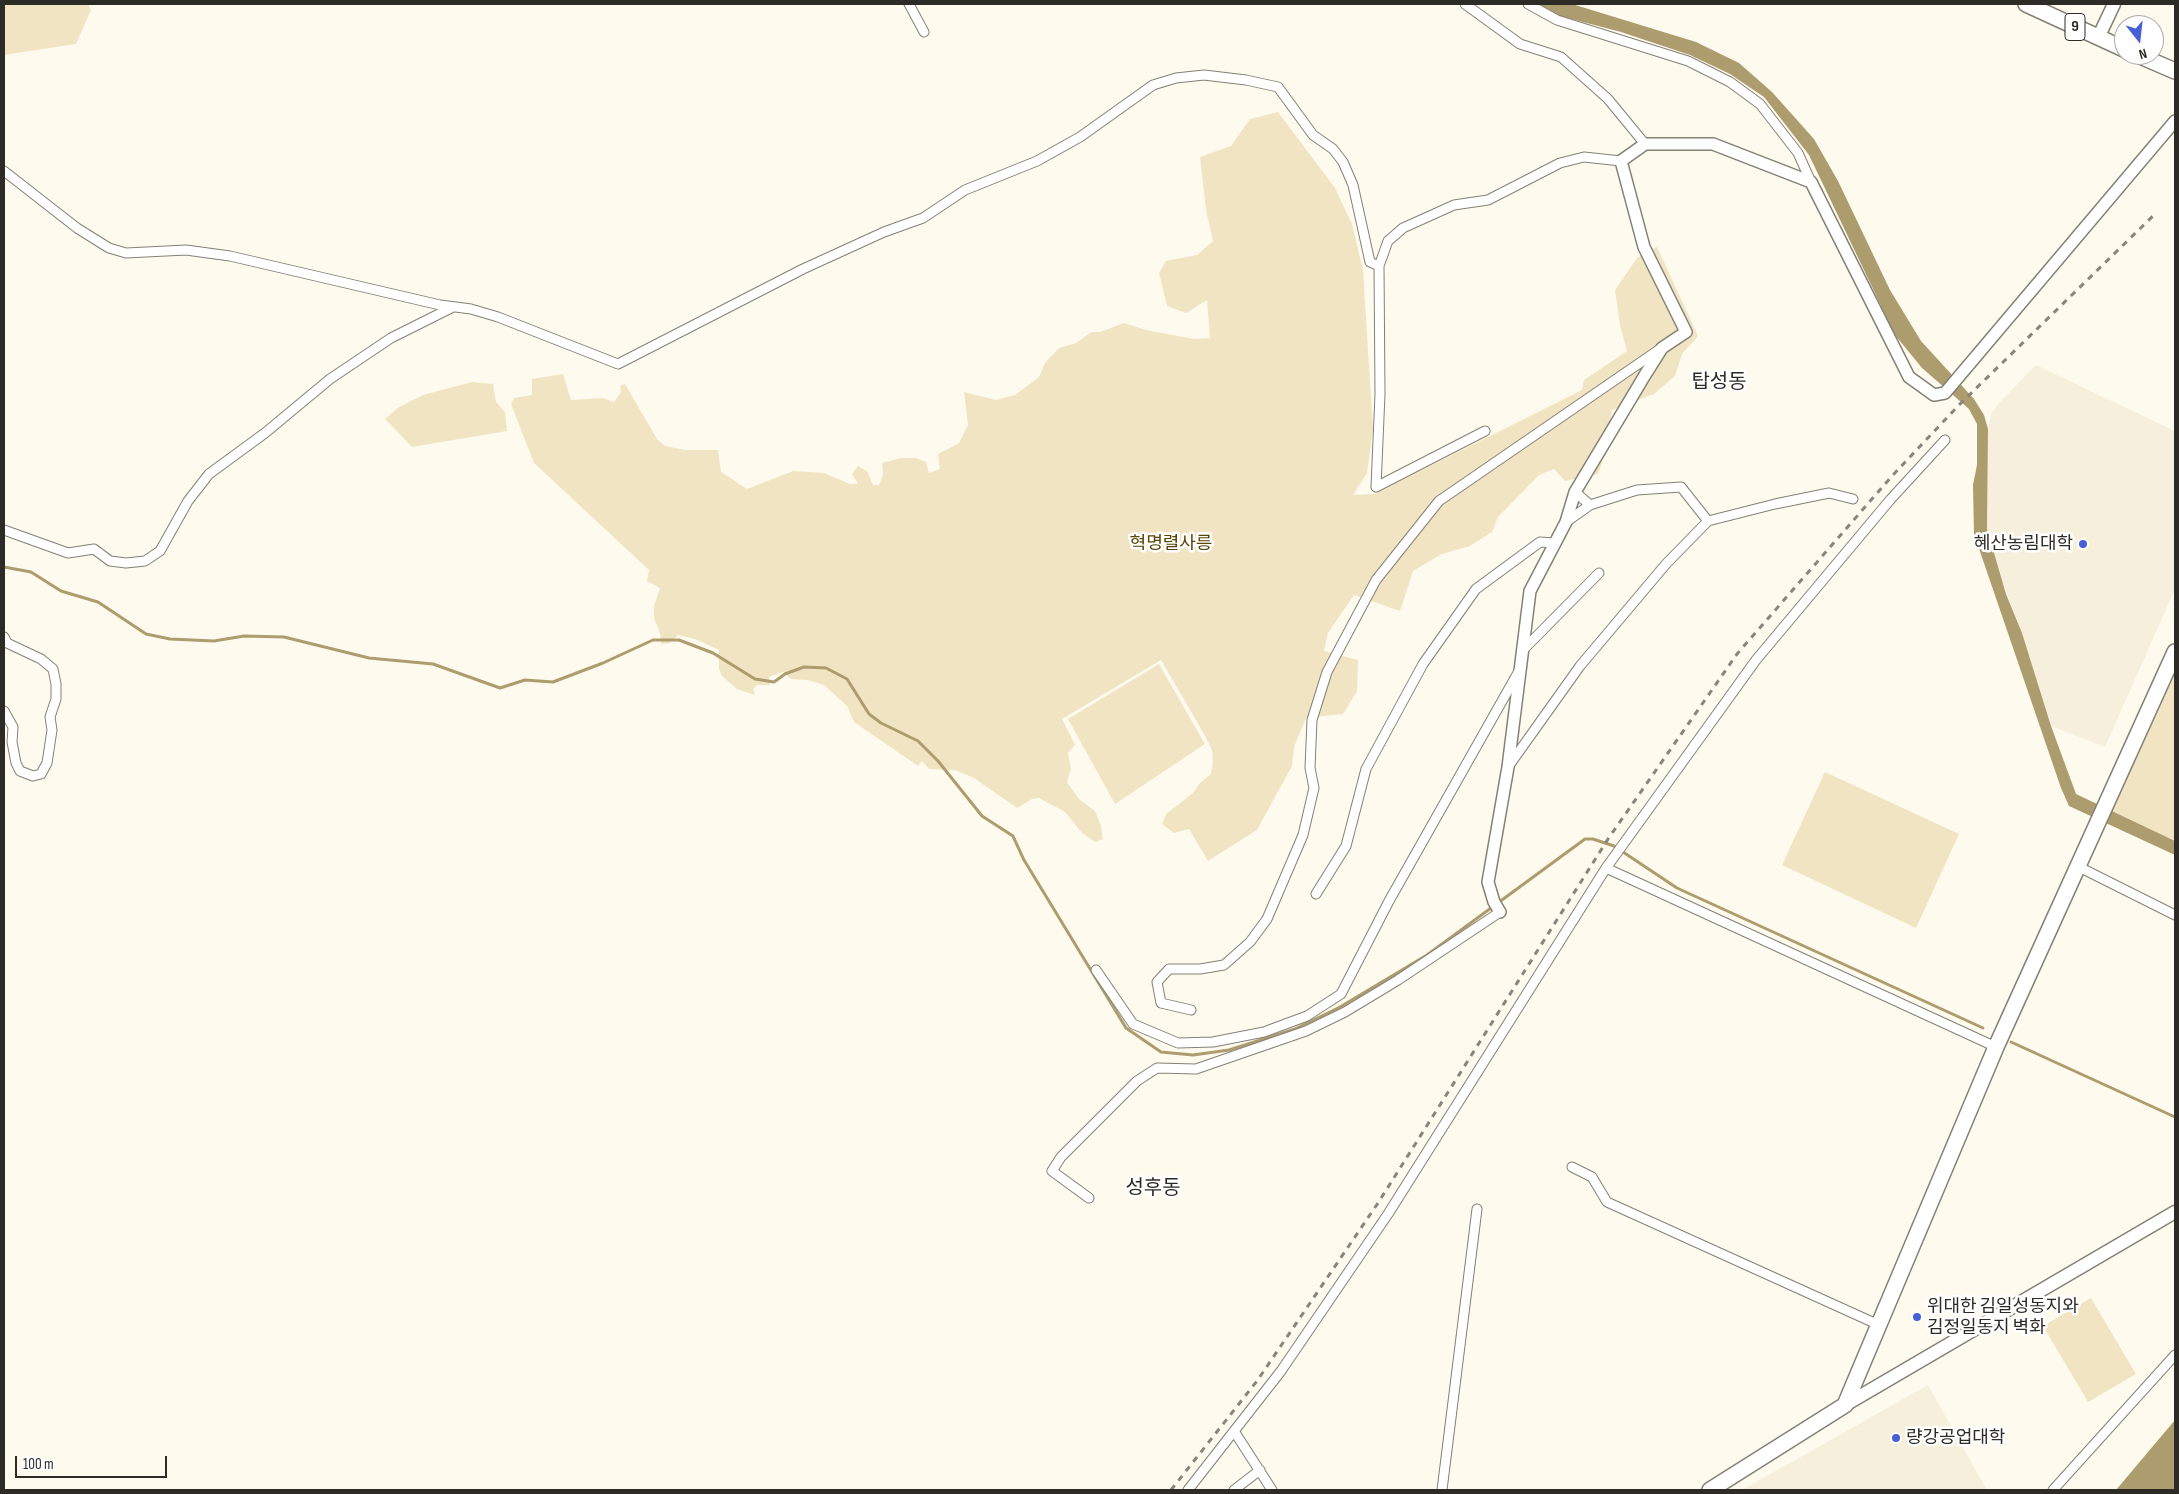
<!DOCTYPE html>
<meta charset="utf-8">
<style>
body{margin:0}
#map{position:relative;width:2179px;height:1494px;overflow:hidden;background:#fefaee;font-family:"Sofia Sans Condensed",sans-serif}
canvas{display:block}
.frame{position:absolute;inset:0;border:5px solid #2c2b26;pointer-events:none}
.north{position:absolute;left:2114px;top:15px;width:50px;height:50px;box-sizing:border-box;background:#fff;border:1px solid #abaaa8;border-radius:50%;rotate:164deg;font-size:14px;font-weight:700;line-height:20px;text-align:center;color:#2c2b26}
.north::after{content:'';display:block;margin:auto;width:18px;height:22px;background:#4760d4;clip-path:polygon(50% 0,100% 100%,50% 72%,0 100%)}
.scale{position:absolute;left:15px;top:1456px;width:152px;height:22px;box-sizing:border-box;border:2px solid #2c2b26;border-top:0;padding-left:6px;font-size:15px;line-height:18px;white-space:nowrap;color:#2c2b26;-webkit-text-stroke:4px #fff;paint-order:stroke}
</style>
<div id="map">
<canvas width="2179" height="1494"></canvas>
<div class="frame"></div>
<div class="north">N</div>
<div class="scale">100 m</div>
</div>
<script>
const c = document.querySelector('canvas').getContext('2d');
c.lineJoin = 'round';
function fill(path, color) { c.fillStyle = color; c.fill(path, 'evenodd'); }
const toPath = rows => new Path2D(rows.map(r => 'M' + r).join(''));
function trace(path, color, width, dash) { c.strokeStyle = color; c.lineWidth = width; c.lineCap = dash ? 'butt' : 'round'; c.setLineDash(dash || []); c.stroke(path); }
function label(font, color, halo, rows, align = 'center') {
  c.font = font + ' "Sofia Sans Condensed","Noto Sans KR",sans-serif'; c.lineWidth = 5; c.setLineDash([]); c.textBaseline = 'middle'; c.strokeStyle = halo; c.fillStyle = color; for (const [text, x, y, turn = 0] of rows) {
    c.save(); c.translate(x, y); c.rotate((+turn || 0) * Math.PI / 180); c.textAlign = isNaN(turn) ? turn : align; if (halo) c.strokeText(text, 0, 0); c.fillText(text, 0, 0); c.restore();
  }
}
fill(toPath([
 [2036,365,2175,431,2175,589,2105,747,2051,726,2022,633,1994,559,1987,529,1988,429,1991,414,2000,402],
 [1928,1385,1987,1490,1742,1490]
]), '#f6efdc');
fill(toPath([
 [4,4,88,4,91,10,76,44,4,55],
 [1278,112,1335,188,1352,224,1363,270,1373,429,1367,473,1353,495,1374,494,1582,390,1584,380,1627,351,1620,325,1615,290,1637,258,1657,247,1698,336,1682,354,1675,376,1654,394,1612,410,1604,457,1598,474,1565,481,1554,469,1539,475,1498,517,1492,532,1470,546,1442,554,1413,571,1400,611,1354,595,1328,633,1324,651,1358,660,1357,691,1343,714,1306,718,1294,747,1292,766,1257,830,1208,861,1189,829,1174,833,1162,824,1166,814,1193,793,1199,784,1211,774,1213,762,1212,750,1204,734,1161,660,1062,719,1075,745,1068,753,1071,769,1067,782,1079,799,1095,811,1101,826,1103,839,1095,842,1082,833,1065,812,1039,798,1032,799,1017,808,974,778,955,770,929,769,922,761,918,766,854,722,847,706,824,685,808,680,791,679,783,672,769,677,770,685,757,685,753,689,755,695,737,689,722,676,719,669,719,650,695,639,678,635,670,643,661,644,660,633,654,618,654,606,660,588,647,581,649,570,534,463,511,404,514,398,532,395,532,379,563,374,571,400,603,398,614,402,621,392,620,386,625,384,657,439,665,446,685,450,718,450,721,472,747,489,793,471,824,473,850,484,858,484,852,474,858,466,867,471,873,485,879,485,883,475,882,463,901,458,916,458,926,462,929,473,940,469,938,454,959,443,968,425,964,392,996,400,1015,395,1039,377,1045,363,1059,348,1076,343,1091,332,1100,332,1124,323,1146,330,1194,339,1210,338,1207,300,1186,313,1167,306,1159,273,1166,261,1197,255,1213,241,1206,210,1200,157,1231,146,1250,119],
 [472,382,493,384,496,402,505,412,507,431,412,447,385,419,399,407,423,395],
 [1159,664,1205,744,1115,804,1068,719],
 [2175,674,2175,841,2112,812],
 [1825,772,1959,834,1916,928,1782,865],
 [2091,1298,2136,1374,2088,1402,2043,1326]
]), '#f1e4c2');
fill(toPath([
 [1539,4,1572,4,1696,42,1739,63,1772,92,1814,139,1838,181,1890,290,1921,341,1974,399,1984,415,1988,429,1987,529,2006,594,2022,633,2051,726,2076,794,2175,841,2175,855,2069,806,2061,788,1974,534,1973,485,1977,465,1977,424,1969,409,1922,368,1895,335,1809,155,1764,97,1730,74,1690,55,1621,32,1560,16],
 [2175,1420,2175,1490,2116,1490]
]), '#ad9c6d');
trace(toPath([
 [4,567,31,572,61,591,98,602,146,634,170,639,214,641,244,636,284,637,369,658,433,664,500,688,525,680,553,682,603,663,653,640,679,640,713,653,755,679,774,682,785,674,804,667,826,668,847,679,869,714,881,723,918,741,938,761,982,816,1013,836,1024,860,1126,1028,1161,1052,1193,1055,1229,1050,1295,1029,1340,1007,1427,955,1585,839,1593,839,1614,846,1677,888,1983,1028],
 [2011,1042,2175,1117]
]), '#ad9c6d', 3);
const minor = toPath([
 [909,4,924,32],
 [1465,4,1520,44,1561,57,1608,99,1645,144],
 [1528,4,1557,20,1688,61,1730,82,1760,104,1798,153,1811,182],
 [4,171,77,228,109,248,126,253,186,250,230,256,440,305,471,309,498,317,618,364,803,269,884,232,923,218,965,190,1037,161,1080,137,1153,85,1176,78,1204,75,1246,80,1278,87,1313,135,1333,149,1343,162,1353,185,1370,262,1379,266],
 [1485,431,1376,487,1380,394,1379,266,1388,241,1403,228,1454,205,1488,200,1560,163,1584,157,1621,161],
 [1590,505,1637,490,1681,487,1708,521],
 [1566,522,1590,505,1575,492],
 [4,530,68,553,94,549,110,561,126,563,145,561,160,551,188,501,209,474,265,433,330,379,391,338,453,307],
 [4,637,7,643,41,659,53,669,56,684,56,699,50,717,52,730,47,763,41,774,33,776,20,771,16,763,12,742,13,727,4,711],
 [1523,650,1599,573],
 [1508,767,1580,666,1666,564,1708,521,1775,504,1829,493,1853,499],
 [2079,867,2175,915],
 [1606,868,1756,660,1890,500,1945,440],
 [1316,894,1346,846,1366,769,1423,664,1476,589,1540,542,1554,543],
 [1096,970,1133,1024,1178,1043,1213,1042,1264,1032,1307,1016,1341,994,1389,901,1519,671],
 [1191,1010,1161,1003,1157,982,1169,969,1200,969,1224,965,1250,942,1267,919,1303,835,1314,788,1310,768,1312,720,1327,672,1376,580,1439,501,1660,349],
 [1572,1167,1592,1177,1607,1202,1879,1325],
 [1089,1198,1052,1171,1061,1157,1137,1081,1157,1068,1196,1069,1306,1031,1345,1012,1398,980,1500,912],
 [1234,1431,1272,1490],
 [1188,1490,1281,1371,1388,1214,1606,868,1996,1047],
 [1234,1490,1260,1470],
 [1442,1490,1477,1209],
 [2053,1490,2175,1355]
]);
const tertiary = toPath([
 [1500,912,1494,902,1488,882,1508,767,1530,591,1566,522,1575,492,1645,375,1662,348,1686,332,1644,247,1621,161,1645,144,1713,144,1811,182,1909,377,1934,395,1945,393,2175,121]
]);
const secondary = toPath([
 [2098,38,2114,4],
 [1845,1405,2175,1212]
]);
const primary = toPath([
 [2026,4,2124,49],
 [2138,55,2175,71],
 [1710,1490,1845,1405,1996,1047,2175,652]
]);
trace(minor, '#848075', 11);
trace(tertiary, '#848075', 14);
trace(secondary, '#848075', 15);
trace(primary, '#848075', 18);
trace(minor, '#fff', 9);
trace(tertiary, '#fff', 11);
trace(secondary, '#fff', 12);
trace(primary, '#fff', 15);
trace(toPath([
 [1171,1490,1257,1381,1378,1203,1608,839,1737,654,1892,476,1959,405,2155,214]
]), '#88857d', 3, [6, 6]);
for (const [x, y, r, color] of [
 [2083,544,5,"#4760d4"],
 [1917,1317,5,"#4760d4"],
 [1896,1438,5,"#4760d4"]
]) { const dot = new Path2D(); dot.arc(x, y, r, 0, 2 * Math.PI); c.fillStyle = color; c.fill(dot); trace(dot, '#fff', 2); }
for (const [x, y, w] of [
 [2075,27,20]
]) { const box = new Path2D(); box.roundRect(x - w / 2, y - 13.5, w, 27, 4); c.fillStyle = '#fff'; c.fill(box); trace(box, '#2c2b26', 1); }
label('bold 16px', '#2c2b26', null, [
 ["9",2075,27]
]);
label('18px', '#584609', '#fff', [
 ["혁명렬사릉",1171,544]
]);
label('18px', '#2c2b26', '#fff', [
 ["혜산농림대학",2073,544,"right"],
 ["위대한 김일성동지와",1927,1307],
 ["김정일동지 벽화",1927,1328],
 ["량강공업대학",1906,1438]
], 'left');
label('20px', '#2c2b26', '#fff', [
 ["탑성동",1719,383],
 ["성후동",1153,1189]
]);
</script>
